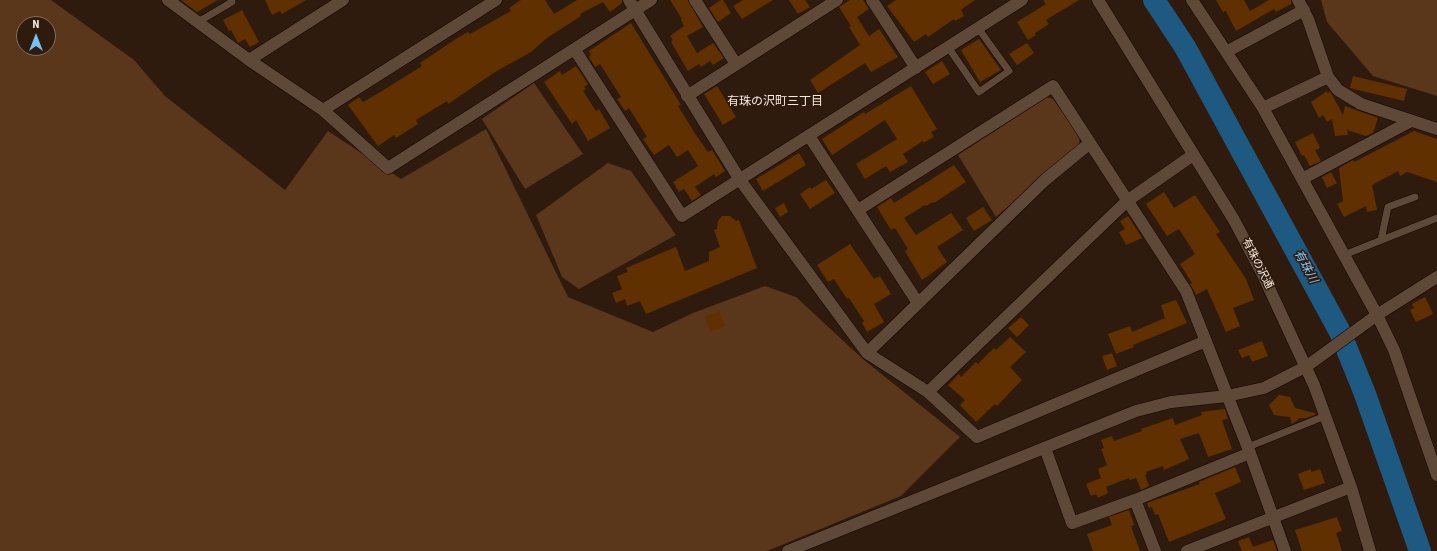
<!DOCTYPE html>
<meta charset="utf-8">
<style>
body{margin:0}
#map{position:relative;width:1437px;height:551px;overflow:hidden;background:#2e1b0d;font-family:"Source Sans 3",sans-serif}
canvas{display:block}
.north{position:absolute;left:16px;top:16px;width:40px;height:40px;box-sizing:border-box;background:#2e1b0d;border:1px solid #7f6e62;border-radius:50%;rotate:0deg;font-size:11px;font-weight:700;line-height:16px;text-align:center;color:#f8ebe2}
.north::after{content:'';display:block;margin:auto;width:14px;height:18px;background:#76c0f7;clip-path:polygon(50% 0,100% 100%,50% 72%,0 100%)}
</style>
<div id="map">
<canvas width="1437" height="551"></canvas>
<div class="north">N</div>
</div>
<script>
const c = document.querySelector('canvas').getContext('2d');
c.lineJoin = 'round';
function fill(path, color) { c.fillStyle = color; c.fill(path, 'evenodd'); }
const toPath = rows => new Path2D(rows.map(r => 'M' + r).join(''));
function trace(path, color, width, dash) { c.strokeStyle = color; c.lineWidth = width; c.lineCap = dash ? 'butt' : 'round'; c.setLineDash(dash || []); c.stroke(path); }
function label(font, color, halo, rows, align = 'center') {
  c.font = font + ' "Source Sans 3","Noto Sans JP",sans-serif'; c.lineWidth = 3; c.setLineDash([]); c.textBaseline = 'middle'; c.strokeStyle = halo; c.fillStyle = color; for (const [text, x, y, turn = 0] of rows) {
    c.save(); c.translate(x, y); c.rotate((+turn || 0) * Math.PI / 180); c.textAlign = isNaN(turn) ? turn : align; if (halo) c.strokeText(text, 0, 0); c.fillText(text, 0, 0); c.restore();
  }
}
fill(toPath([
 [0,0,51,0,134,60,165,96,285,190,328,131,401,179,486,129,568,297,653,332,693,313,765,286,796,297,864,360,960,437,901,496,767,551,0,551],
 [24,24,48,24,48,48,24,48],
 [1321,0,1437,0,1437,96,1373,76,1327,22],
 [534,83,583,154,525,189,482,119],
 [1047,97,1053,99,1080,136,1079,145,996,217,958,155],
 [608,163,631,171,676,235,579,289,562,277,536,215]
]), '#5a361a');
trace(toPath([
 [1154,0,1185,47,1340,332,1365,394,1420,551]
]), '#1d5980', 22);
fill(toPath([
 [181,0,218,0,197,12],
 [265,0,306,0,282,14,280,11,272,15],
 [521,0,545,0,554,14,577,0,622,0,622,3,610,12,603,2,580,14,581,16,547,38,531,52,495,72,448,104,447,101,416,120,418,124,396,138,394,135,378,146,348,105,359,97,363,102,377,94,422,66,420,63,456,39,468,32,470,34,511,11,509,8],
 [670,0,688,0,703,27,687,36,697,53,713,43,724,58,713,65,710,61,701,67,699,64,688,71,671,42,673,40,670,36,684,26,681,20,682,19],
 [721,0,723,0,731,13,718,22,709,8],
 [743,0,773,0,742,19,733,6],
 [789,0,805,0,810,7,798,14],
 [850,0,863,0,869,9,857,17,869,36,879,29,898,57,871,72,865,63,818,93,810,80,860,45,849,27,851,26,839,7],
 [896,0,975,0,961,10,964,16,955,21,954,19,928,37,926,34,914,42,887,6],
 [1043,0,1079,0,1046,20,1049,24,1035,33,1036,35,1028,40,1017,22,1046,4],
 [1216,0,1244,0,1250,11,1269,0,1291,0,1291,4,1276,12,1274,9,1236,31,1226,11,1223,12],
 [242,10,259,42,250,47,245,39,238,43,231,30,229,31,223,20],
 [631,23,681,105,678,106,696,135,708,152,712,150,725,171,716,177,714,174,695,187,701,195,692,201,684,189,679,192,673,182,698,166,688,150,677,157,669,145,654,155,643,139,647,137,629,108,625,111,617,99,621,97,600,64,595,67,589,57,591,55,589,51],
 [979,39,1001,70,980,82,961,50],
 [1027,43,1034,53,1017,65,1009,54],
 [942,61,950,74,933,84,925,72],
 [576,66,588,84,584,87,586,89,583,91,596,111,599,109,610,128,588,141,576,120,572,124,544,82,560,71,562,75],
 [1353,76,1407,89,1404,101,1350,88],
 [717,86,736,117,723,125,704,94],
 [911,86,937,129,931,132,934,137,923,143,923,141,903,154,908,162,890,172,886,166,865,179,856,164,897,139,885,120,832,155,822,139,864,112,865,114],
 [1327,91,1328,94,1329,91,1331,93,1343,115,1345,106,1378,118,1373,133,1366,136,1347,130,1348,135,1335,136,1332,119,1327,122,1323,115,1319,118,1311,102],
 [1414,131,1437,139,1437,182,1407,172,1400,176,1398,171,1372,185,1377,210,1367,212,1366,206,1344,217,1337,204,1343,201,1339,168,1353,160,1354,162],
 [1313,133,1320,148,1315,150,1321,161,1310,166,1304,155,1302,156,1295,142],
 [799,153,806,165,763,191,756,179],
 [954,165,966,182,934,203,933,202,926,206,925,205,904,218,916,235,951,213,963,230,937,247,947,262,922,280,905,251,908,249,895,228,891,230,877,207,891,198,894,203],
 [1331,172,1337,183,1327,188,1322,177],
 [826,180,835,193,810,209,800,194,810,187,811,189],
 [1164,192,1174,208,1195,195,1220,232,1216,234,1246,279,1254,300,1233,308,1240,326,1226,332,1207,289,1196,295,1194,291,1190,284,1192,283,1180,264,1195,254,1179,229,1167,236,1146,204],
 [784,203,788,212,780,217,775,208],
 [983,207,992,220,974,231,966,218],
 [722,216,730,216,736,221,739,220,757,268,646,314,640,301,627,306,625,299,616,303,612,293,622,289,617,276,628,272,626,268,676,247,685,271,709,261,709,252,720,247,714,230,717,229,718,221],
 [1128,216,1142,238,1126,245,1119,232,1125,229,1120,221],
 [850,244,874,279,880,276,891,294,874,304,884,322,867,332,862,323,864,321,849,298,847,299,834,279,828,282,817,265],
 [1425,297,1433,314,1416,322,1410,310,1414,308,1412,304],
 [1176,300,1187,323,1133,345,1134,347,1116,354,1108,334,1130,326,1132,332,1165,318,1161,305],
 [719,311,725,326,710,332,705,317],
 [1021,317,1029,325,1017,337,1008,328],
 [1010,337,1026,352,1010,367,1022,380,997,406,995,404,976,422,960,405,965,400,948,385,959,374,961,377,976,362,978,364,994,348,996,350],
 [1262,341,1268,356,1252,362,1249,355,1242,358,1238,350],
 [1112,353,1117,366,1107,370,1102,356],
 [1279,395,1290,397,1295,408,1315,413,1315,415,1306,418,1300,418,1292,424,1290,417,1274,415,1269,405],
 [1225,409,1228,419,1222,420,1232,449,1208,457,1199,433,1180,439,1189,459,1164,470,1163,466,1146,472,1147,474,1145,475,1149,486,1141,490,1136,478,1130,480,1129,478,1106,487,1108,493,1098,498,1096,494,1091,496,1086,484,1101,478,1098,469,1107,465,1101,449,1104,448,1101,440,1112,436,1114,441,1142,431,1141,429,1173,418,1175,425,1202,415,1201,412],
 [1235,467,1241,482,1215,493,1226,519,1169,542,1158,514,1155,515,1152,507,1149,508,1147,503,1200,484,1199,482],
 [1311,469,1311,472,1320,469,1325,483,1304,490,1298,474],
 [1129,510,1134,525,1131,526,1140,551,1093,551,1087,534,1112,525,1109,517],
 [1337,517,1342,531,1336,533,1342,551,1302,551,1295,530],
 [1249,537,1253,547,1273,540,1277,551,1242,551,1238,541]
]), '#603000');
const service = toPath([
 [198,22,232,2,231,0],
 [948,47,979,92,1009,71,978,28],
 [1381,240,1388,207,1415,197],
 [1344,255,1437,218],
 [1248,447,1325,416]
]);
const minor = toPath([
 [168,0,249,60,323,110,388,168,651,0],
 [629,0,740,180,867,353,928,392,977,437,1206,341],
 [695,0,736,64],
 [872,0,916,68],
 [1098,0,1234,220,1263,275,1314,385,1351,487,1370,551],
 [1192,0,1263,108,1377,315,1394,350,1437,475],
 [1298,0,1308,19,1328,77,1338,90,1361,104,1437,129],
 [575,50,682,216,1022,0],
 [1226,52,1304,10],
 [249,60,343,0],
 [687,96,837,0],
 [1263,108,1328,77],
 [323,110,496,0],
 [809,136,918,303],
 [1302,179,1411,121],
 [858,210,1053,86,1186,291,1250,453,1285,551],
 [867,353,1045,180,1090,143],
 [928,392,1127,201,1193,155],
 [1045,448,1072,523,1135,500,1250,453],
 [1135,500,1155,551],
 [1187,551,1351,487]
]);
const tertiary = toPath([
 [788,551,1136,411,1171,402,1227,396,1264,388,1307,366,1377,315,1437,277]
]);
trace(service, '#150500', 8);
trace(minor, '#150500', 13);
trace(tertiary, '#150500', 13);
trace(service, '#5e4939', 7);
trace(minor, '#5e4939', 12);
trace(tertiary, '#5e4939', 12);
label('11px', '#f8ebe2', '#2e1b0d', [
 ["有珠の沢通",1257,264,63]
]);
label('12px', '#f8ebe2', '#2e1b0d', [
 ["有珠の沢町三丁目",775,102]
]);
label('italic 12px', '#8ac9fa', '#2e1b0d', [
 ["有珠川",1305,267,61]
]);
</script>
